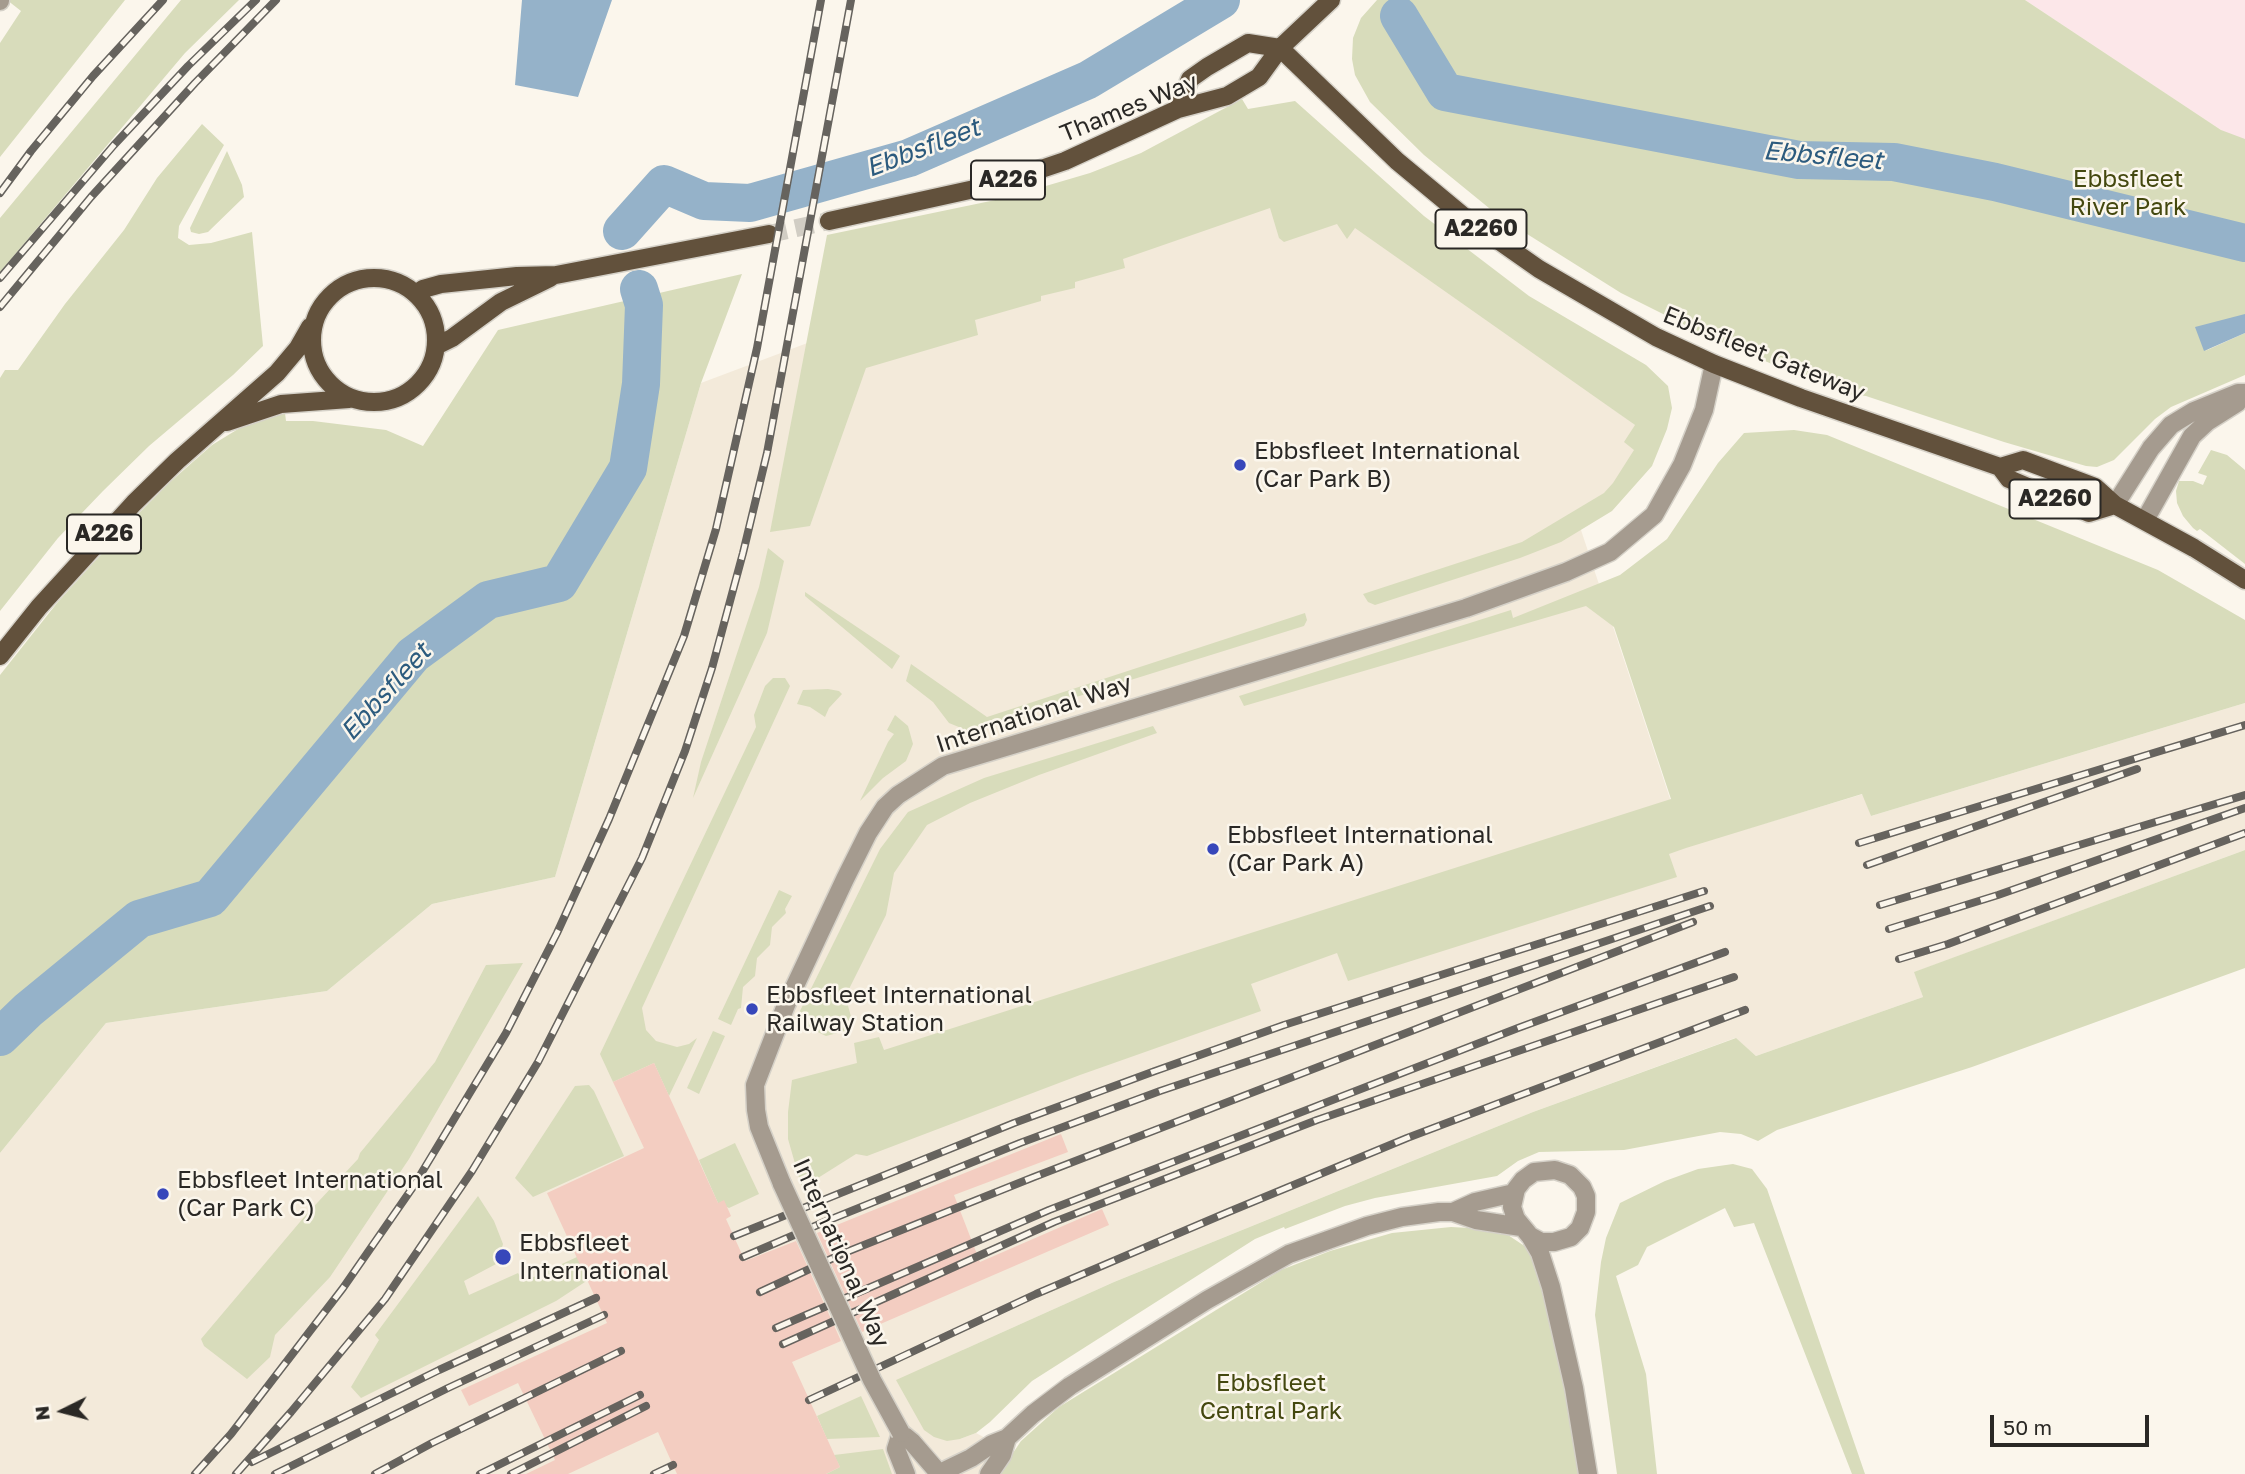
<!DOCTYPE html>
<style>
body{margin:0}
#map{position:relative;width:2245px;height:1474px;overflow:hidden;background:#fbf6ec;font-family:"Golos Text",sans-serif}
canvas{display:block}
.north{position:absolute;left:28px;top:1376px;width:70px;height:70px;-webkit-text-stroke:5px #fbf6ec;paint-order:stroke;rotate:264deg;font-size:19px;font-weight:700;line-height:28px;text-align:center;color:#2a2825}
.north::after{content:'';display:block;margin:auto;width:24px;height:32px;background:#2a2825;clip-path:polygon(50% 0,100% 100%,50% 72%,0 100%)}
.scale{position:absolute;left:1990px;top:1415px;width:159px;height:32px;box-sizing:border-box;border:4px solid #2a2825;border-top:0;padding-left:9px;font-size:21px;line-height:24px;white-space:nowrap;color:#2a2825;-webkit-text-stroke:5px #fbf6ec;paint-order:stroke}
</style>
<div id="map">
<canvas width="2245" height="1474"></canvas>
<div class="north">N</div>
<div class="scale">50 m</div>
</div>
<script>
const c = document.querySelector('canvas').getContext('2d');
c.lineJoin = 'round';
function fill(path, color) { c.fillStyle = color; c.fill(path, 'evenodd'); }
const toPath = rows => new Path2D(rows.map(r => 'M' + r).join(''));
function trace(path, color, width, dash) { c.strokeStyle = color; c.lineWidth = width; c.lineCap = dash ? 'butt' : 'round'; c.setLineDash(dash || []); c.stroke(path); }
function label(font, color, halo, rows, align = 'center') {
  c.font = font + ' "Golos Text",sans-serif'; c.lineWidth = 5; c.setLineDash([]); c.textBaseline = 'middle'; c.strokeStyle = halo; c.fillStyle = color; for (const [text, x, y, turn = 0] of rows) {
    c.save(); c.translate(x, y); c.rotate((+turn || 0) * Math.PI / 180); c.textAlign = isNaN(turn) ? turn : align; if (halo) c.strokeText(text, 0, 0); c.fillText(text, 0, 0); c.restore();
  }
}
fill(toPath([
 [1281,165,1635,425,1635,449,1606,510,1580,527,1686,847,1863,794,1871,816,2245,703,2245,850,1915,972,1923,997,1756,1056,1735,1038,1533,1112,1114,1282,963,1350,960,1439,976,1433,1034,1464,1028,1474,0,1474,0,1153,106,1023,327,991,432,904,555,877,701,383]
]), '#f3eada');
fill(toPath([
 [2025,0,2245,0,2245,146]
]), '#fce7e9');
fill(toPath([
 [7,0,125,0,0,157,0,43,21,11],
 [181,0,239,0,185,53,0,272,0,218],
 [1377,0,2025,0,2221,130,2245,139,2245,327,2205,351,2245,333,2245,375,2171,407,2155,419,2114,460,2097,467,2086,466,2004,442,1866,396,1847,394,1795,374,1705,335,1621,293,1500,217,1424,155,1370,102,1355,75,1352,59,1353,38,1361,18],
 [1242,99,1248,109,1295,101,1424,216,1529,296,1646,365,1668,386,1672,408,1667,429,1652,466,1612,511,1561,542,1520,558,1375,605,1368,602,1363,594,1522,542,1604,493,1613,483,1634,450,1624,442,1635,425,1355,228,1347,239,1337,224,1284,242,1279,238,1270,208,1123,259,1125,268,1075,282,1075,288,1041,296,1041,301,975,320,978,335,866,368,810,526,770,532,827,235,1005,198,1090,173,1141,153],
 [202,124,224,145,179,226,178,238,189,245,211,243,252,232,263,346,233,375,149,446,103,491,58,538,0,611,0,378,5,370,18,370,65,304,124,230,157,178],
 [227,151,242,185,244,197,208,232,199,234,191,232,190,228],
 [742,274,701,383,555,877,432,904,327,991,106,1023,0,1153,0,675,57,603,134,518,169,483,212,445,243,426,264,417,285,413,286,421,313,421,386,430,423,446,498,330],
 [1794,430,1827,435,2158,570,2245,620,2245,703,1871,816,1862,794,1686,848,1669,854,1677,877,1348,981,1337,953,1251,984,1261,1011,1080,1075,867,1156,856,1154,802,1188,788,1139,788,1112,792,1080,857,1063,854,1043,879,1037,884,1050,1671,799,1614,627,1586,606,1244,706,1239,696,1511,610,1513,618,1620,575,1667,539,1718,463,1744,433],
 [2211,450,2227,455,2245,470,2245,564,2200,529,2197,531,2193,528,2183,516,2177,503,2176,491,2179,481,2193,481,2203,485,2207,476,2198,473],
 [768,548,784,561,767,633,693,798,701,762,759,587],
 [805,592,900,656,892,669,805,596],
 [1305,613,1307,620,1304,626,1060,702,971,732,949,723,933,702,906,681,911,664,987,717],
 [773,678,785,678,790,686,642,1008,646,1030,656,1041,677,1047,689,1044,697,1038,669,1096,654,1063,613,1082,600,1054,756,727,754,715,765,686],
 [828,689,839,691,842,694,829,708,825,717,810,707,797,704,803,690],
 [895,715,908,726,913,744,906,761,883,778,860,801,888,742,894,734,887,730],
 [1153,726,1157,733,1039,775,970,803,927,825,894,873,886,915,849,989,847,1002,853,1024,849,1030,826,1036,799,1023,799,1013,880,849,908,812,984,778],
 [2245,850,2245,968,1972,1067,1777,1130,1758,1141,1741,1134,1720,1132,1624,1150,1539,1152,1518,1161,1497,1176,1375,1198,1345,1206,1285,1229,1284,1227,1255,1239,1032,1381,990,1422,976,1433,960,1439,947,1441,934,1437,924,1430,896,1380,1114,1282,1533,1112,1736,1038,1756,1056,1923,997,1914,972],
 [779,890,792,896,785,909,786,913,772,927,770,945,757,958,755,976,743,987,741,1008,738,1009,731,1025,718,1019],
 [523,963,409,1159,330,1277,275,1335,270,1357,247,1379,204,1346,201,1339,305,1216,358,1159,360,1153,435,1062,486,965],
 [713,1031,725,1036,699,1094,687,1088],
 [589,1085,594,1091,624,1156,533,1197,515,1178,575,1086],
 [735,1143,759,1194,729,1208,718,1203,699,1160],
 [1733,1164,1752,1169,1767,1189,1865,1474,1852,1474,1754,1223,1734,1227,1725,1208,1647,1247,1638,1265,1616,1276,1646,1374,1657,1474,1617,1474,1595,1315,1601,1262,1606,1238,1620,1203,1665,1181,1698,1169],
 [478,1196,494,1221,503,1244,498,1263,464,1281,469,1295,518,1273,523,1282,577,1257,588,1280,556,1301,361,1398,351,1387,379,1340,375,1335],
 [1451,1227,1489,1229,1508,1235,1526,1247,1536,1260,1565,1384,1578,1474,999,1474,1021,1441,1059,1407,1281,1270,1330,1251,1392,1233],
 [861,1396,880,1437,827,1439,817,1416],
 [883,1449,892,1474,826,1474,840,1467,834,1455]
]), '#d8dcbb');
fill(toPath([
 [522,0,612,0,578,97,515,85],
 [2245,314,2245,333,2204,351,2195,327]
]), '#95b2c9');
trace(toPath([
 [1399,16,1445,92,1799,160,1894,162,1995,182,2245,243],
 [622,231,664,184,704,201,750,203,909,158,1088,80,1221,0],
 [0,1037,28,1010,139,919,210,898,413,655,488,600,559,583,628,468,641,384,644,305,639,289]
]), '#95b2c9', 38);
fill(toPath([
 [654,1063,718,1203,724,1200,731,1216,726,1219,745,1261,796,1241,841,1341,792,1362,840,1467,826,1474,677,1474,658,1432,568,1474,526,1474,555,1460,518,1383,469,1406,461,1390,607,1323,547,1193,644,1148,613,1082],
 [1061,1134,1068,1152,954,1195,980,1262,1102,1209,1109,1225,862,1332,817,1233]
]), '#f3cdc1');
trace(toPath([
 [769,234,829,221]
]), '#d1cdc4', 18, [18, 9]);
const minor = toPath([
 [0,1,0,0],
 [2115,505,2151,448,2171,425,2194,411,2238,393,2245,393],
 [2145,520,2192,436,2207,422,2237,403],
 [782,1184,759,1127,756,1110,755,1085,786,1005,845,879,868,833,885,807,898,795,943,766,1466,608,1566,572,1610,552,1654,515,1682,465,1704,410,1714,364],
 [1453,1212,1475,1202,1514,1193],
 [1530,1236,1541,1242,1554,1242,1571,1237,1580,1228,1586,1212,1586,1196,1582,1187,1570,1175,1555,1170,1534,1172,1523,1180,1516,1189,1512,1207,1516,1219,1530,1236,1540,1253,1551,1287,1574,1388,1588,1474],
 [946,1470,971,1458,992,1444,1007,1438,1033,1414,1070,1386,1207,1300,1289,1254,1367,1226,1402,1217,1439,1212,1453,1212,1476,1220,1521,1227],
 [906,1474,896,1449,901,1433,912,1442,937,1471],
 [989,1474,1002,1455,1007,1438]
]);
const major = toPath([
 [1280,48,1397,161,1462,215,1539,269,1656,337,1714,364,1801,398,2000,467,2009,479,2089,513,2115,505],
 [1178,109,1190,79,1207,67,1248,43,1280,48],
 [829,221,997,184,1065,161,1178,109,1227,96,1259,77,1280,48,1331,0],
 '312 340a62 62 0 1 1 124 0a62 62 0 1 1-124 0Z',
 [417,293,423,289,441,284,517,276,556,275,769,234],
 [436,346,452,338,501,302,550,278],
 [227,422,281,404,349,399],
 [2000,467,2023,460,2095,487,2115,505,2194,548,2245,580],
 [0,656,39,607,134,503,177,461,277,373,298,348,310,327]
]);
trace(minor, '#d5d1c8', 21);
trace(major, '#d5d1c8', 21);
trace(minor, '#a59b8f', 18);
trace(major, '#62513c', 18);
const rail = toPath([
 [0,193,31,151,93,76,163,0],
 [0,278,114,145,188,66,256,0],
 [0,307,91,197,195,83,276,0],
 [1859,843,2245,725],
 [1867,865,2137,769],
 [1880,905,2245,795],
 [1889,929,1998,895,2245,808],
 [1899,959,1948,944,2245,833],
 [734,1236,1014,1123,1155,1071,1284,1025,1704,891],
 [743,1257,829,1220,1020,1143,1160,1091,1710,906],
 [760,1292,844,1253,1034,1177,1693,922],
 [776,1328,1049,1210,1518,1028,1725,952],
 [783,1344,1054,1222,1317,1120,1734,977],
 [809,1400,1036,1294,1226,1213,1407,1138,1745,1010],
 [252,1462,439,1370,596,1298],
 [195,1474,231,1434,343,1288,413,1187,506,1033,557,933,609,819,684,636,716,529,757,348,821,0],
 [236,1474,291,1412,385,1299,472,1171,538,1062,642,858,685,751,712,668,743,553,767,453,851,0],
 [275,1474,448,1388,604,1315],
 [375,1474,432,1443,621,1351],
 [480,1474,640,1395],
 [511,1474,646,1406],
 [654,1474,673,1465]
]);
trace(rail, '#66635e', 8);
trace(rail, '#fbf6ec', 5, [16]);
const minorBridge = toPath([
 [782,1184,872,1380,901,1433]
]);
trace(minorBridge, '#d5d1c8', 21, []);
trace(minorBridge, '#a59b8f', 18);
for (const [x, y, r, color] of [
 [1240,465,7,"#3747ba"],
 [1213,849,7,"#3747ba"],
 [752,1009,7,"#3747ba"],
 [163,1194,7,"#3747ba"],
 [503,1257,9,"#3747ba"]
]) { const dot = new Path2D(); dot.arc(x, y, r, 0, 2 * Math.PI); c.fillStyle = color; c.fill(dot); trace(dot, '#fbf6ec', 2.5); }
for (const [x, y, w] of [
 [1008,180,74],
 [1481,229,91],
 [2055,499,91],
 [104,534,74]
]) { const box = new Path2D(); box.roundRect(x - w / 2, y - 19.5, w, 39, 5); c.fillStyle = '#fbf6ec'; c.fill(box); trace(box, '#2a2825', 2); }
label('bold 23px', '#2a2825', null, [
 ["A226",1008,180],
 ["A2260",1481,229],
 ["A2260",2055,499],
 ["A226",104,534]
]);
label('24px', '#2a2825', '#fbf6ec', [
 ["Thames Way",1129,108,-22],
 ["Ebbsfleet Gateway",1764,354,22],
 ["International Way",1034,714,-18],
 ["International Way",841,1253,66]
]);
label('24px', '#44480f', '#fbf6ec', [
 ["Ebbsfleet",2128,179],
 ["River Park",2128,207],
 ["Ebbsfleet",1271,1383],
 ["Central Park",1271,1411]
]);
label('24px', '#2a2825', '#fbf6ec', [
 ["Ebbsfleet International",1254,451],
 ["(Car Park B)",1254,479],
 ["Ebbsfleet International",1227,835],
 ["(Car Park A)",1227,863],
 ["Ebbsfleet International",766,995],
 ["Railway Station",766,1023],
 ["Ebbsfleet International",177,1180],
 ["(Car Park C)",177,1208],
 ["Ebbsfleet",519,1243],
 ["International",519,1271]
], 'left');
label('italic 26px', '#2c5b7e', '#fbf6ec', [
 ["Ebbsfleet",923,148,-21],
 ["Ebbsfleet",1823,156,5],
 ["Ebbsfleet",386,692,-48]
]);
</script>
